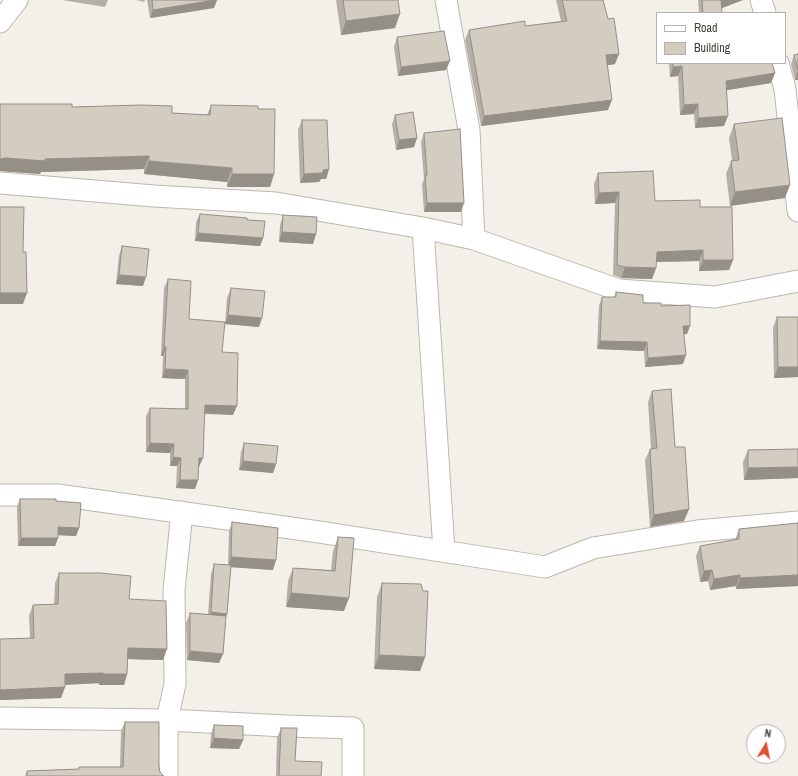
<!DOCTYPE html>
<style>
body{margin:0}
#map{position:relative;width:798px;height:776px;overflow:hidden;background:#f3f0ea;font-family:"Archivo Narrow",sans-serif}
canvas{display:block}
.legend{position:absolute;left:656px;top:12px;width:130px;height:52px;box-sizing:border-box;background:#fff;border:1px solid #b5b3b0;margin:0;padding:5px 7px;list-style:none;font-size:12px;color:#464139}
.legend li{display:flex;align-items:center;gap:8px;height:20px}
.legend b{width:20px;border:1px solid #b5b3b0}
.north{position:absolute;left:746px;top:724px;width:40px;height:40px;box-sizing:border-box;background:#fff;border:1px solid #b5b3b0;border-radius:50%;rotate:10deg;font-size:11px;font-weight:700;line-height:16px;text-align:center;color:#464139}
.north::after{content:'';display:block;margin:auto;width:14px;height:18px;background:#e14f32;clip-path:polygon(50% 0,100% 100%,50% 72%,0 100%)}
</style>
<div id="map">
<canvas width="798" height="776"></canvas>
<ul class="legend">
<li><b style="height:5px;background:#fff"></b>Road</li>
<li><b style="height:11px;background:#d3ccc1"></b>Building</li>
</ul>
<div class="north">N</div>
</div>
<script>
const c = document.querySelector('canvas').getContext('2d');
c.lineJoin = 'round';
const toPath = rows => new Path2D(rows.map(r => 'M' + r).join(''));
function trace(path, color, width, dash) { c.strokeStyle = color; c.lineWidth = width; c.lineCap = dash ? 'butt' : 'round'; c.setLineDash(dash || []); c.stroke(path); }
function fill(path, color) { c.fillStyle = color; c.fill(path, 'evenodd'); }
const minor = toPath([
 [446,0,469,130,474,239],
 [761,0,765,13],
 [0,22,17,0],
 [778,63,785,89,798,211],
 [0,183,154,196,276,203,423,228,474,239,619,290,715,297,798,281],
 [423,228,444,551],
 [0,495,58,495,319,532,545,567,593,548,697,531,798,522],
 [0,718,167,720,286,726,353,728,353,776],
 [167,776,167,720,175,684,174,590,182,512]
]);
trace(minor, '#bdb8ad', 23);
trace(minor, '#fff', 21);
fill(toPath([
 [62,0,108,0,105,7],
 [136,0,145,0,144,2],
 [147,0,217,0,214,8,150,18],
 [336,0,398,0,395,28,341,35],
 [556,0,603,0,615,64,607,65,608,110,481,126,465,40,469,30,525,26,561,21],
 [698,0,743,0,721,8,722,13,699,13],
 [397,37,446,70,398,76,394,47],
 [798,54,798,80,795,80,791,64,794,55],
 [669,63,772,63,775,73,771,83,726,90,724,126,695,128,694,114,680,115,678,76,670,77],
 [211,105,258,109,274,174,270,187,227,187,227,182,144,174,144,169,41,172,40,174,1,171,72,107,172,113,207,115],
 [395,115,417,138,414,147,396,150,392,124],
 [302,120,329,169,326,179,321,179,319,182,300,183,298,130],
 [734,124,785,198,730,206,726,174,731,161,732,160,729,138],
 [424,133,461,212,424,212,422,184,424,179,421,142],
 [598,173,655,201,700,207,733,260,729,270,699,271,699,261,656,262,656,268,652,279,621,278,613,275,615,203,595,204,594,184],
 [200,214,247,220,263,238,260,246,195,241,196,222],
 [283,215,316,234,313,244,279,242,280,225],
 [122,246,143,286,116,284,119,256],
 [168,279,189,319,222,352,233,415,204,414,199,467,198,467,198,480,195,489,176,488,177,466,170,466,170,453,146,452,146,416,150,408,185,409,185,379,162,378,163,356,161,356,164,288],
 [231,288,259,327,225,324,227,298],
 [616,292,643,303,661,306,687,334,684,334,683,364,645,367,644,351,597,349,599,306,602,297,614,297],
 [777,317,798,317,798,377,774,378,773,328],
 [652,391,675,447,689,509,684,521,650,527,645,460,650,449,651,449,648,402],
 [244,443,276,464,273,473,239,470,241,452],
 [798,449,798,478,744,480,743,462,748,450],
 [20,499,56,501,79,528,76,536,58,535,58,538,55,546,18,546,17,507],
 [232,522,276,560,273,570,231,567,227,614,225,619,223,654,219,663,187,660,186,623,190,613,208,614,211,574,214,564,228,565,229,531],
 [798,523,798,586,736,589,736,586,710,590,708,581,700,582,696,556,700,546,735,540,739,529],
 [338,537,344,611,286,607,288,581,293,568,331,570,333,551],
 [59,573,129,599,163,660,128,659,127,674,124,685,99,685,100,683,65,685,65,687,61,698,0,700,0,639,30,638,29,616,33,605,54,604,55,583],
 [382,583,425,657,420,671,374,669,377,597],
 [125,722,159,766,160,772,164,776,25,776,27,771,79,769,79,767,120,767,121,731],
 [214,725,243,740,239,749,210,748,211,734],
 [281,728,295,761,321,776,276,776,277,738]
]), '#b5afa6');
fill(toPath([
 [215,0,217,0,214,8,150,18,153,10],
 [721,0,743,0,717,10],
 [400,14,395,28,341,35,346,21],
 [619,54,615,64,603,66,606,55],
 [450,61,446,70,398,76,401,67],
 [682,66,678,76,670,77,673,67],
 [798,72,798,80,795,80],
 [775,73,771,83,722,91,726,81],
 [612,100,608,110,481,126,484,116],
 [698,104,694,114,680,115,684,105],
 [728,116,724,126,695,128,698,118],
 [417,138,414,147,396,150,399,140],
 [149,156,144,169,41,172,40,174,0,171,0,159,6,158,45,159],
 [149,161,232,168,227,182,144,174],
 [329,169,326,179,321,179,319,182,300,183,304,174,323,170],
 [232,174,274,174,270,187,227,187],
 [790,185,785,198,730,206,735,192],
 [619,192,615,203,595,204,599,193],
 [427,203,464,203,461,212,424,212],
 [282,232,316,234,313,244,279,242],
 [198,233,263,238,260,246,195,241],
 [703,250,699,261,653,262,657,252],
 [703,260,733,260,729,270,699,271],
 [625,267,656,268,652,279,621,278],
 [119,275,146,277,143,286,116,284],
 [0,293,27,293,23,304,0,304],
 [228,315,262,318,259,327,225,324],
 [683,326,690,326,687,334,680,334],
 [600,341,647,342,644,351,597,349],
 [164,347,166,347,163,356,161,356],
 [686,355,683,364,645,367,648,358],
 [778,367,798,367,798,377,774,378],
 [165,369,188,370,185,379,162,378],
 [205,405,237,406,233,415,201,413],
 [150,443,174,444,170,453,146,452],
 [173,457,181,458,177,466,170,466],
 [199,458,203,458,199,467,196,467],
 [243,461,276,464,273,473,239,470],
 [798,467,798,478,744,480,748,468],
 [180,480,198,480,195,489,176,488],
 [689,509,684,521,650,527,654,515],
 [58,527,79,528,76,536,55,535],
 [21,538,58,538,55,546,18,546],
 [231,557,276,560,273,570,228,567],
 [712,570,708,581,700,582,704,571],
 [740,575,736,586,710,590,714,579],
 [798,575,798,586,736,589,740,578],
 [291,593,349,598,344,611,286,607],
 [211,612,227,614,224,623,208,622],
 [128,648,167,649,163,660,124,659],
 [190,651,223,654,219,663,187,660],
 [379,655,425,657,420,671,374,669],
 [103,673,100,683,61,685,65,674],
 [103,674,127,674,124,685,99,685],
 [65,687,61,698,0,700,0,690],
 [214,738,243,740,239,749,210,748]
]), '#948f87');
const building = toPath([
 [152,0,215,0,153,10,152,0],
 [343,0,398,0,400,14,346,21,343,0],
 [562,0,603,0,608,19,614,18,619,54,606,55,612,100,484,116,469,30,525,21,525,26,567,21,562,0],
 [702,0,721,0,722,13,703,13,702,0],
 [444,31,450,61,401,67,397,37,444,31],
 [798,54,798,70,794,55,798,54],
 [673,63,772,63,775,73,726,81,728,116,698,118,698,104,684,105,682,66,673,67,673,63],
 [0,104,72,104,72,107,141,105,172,106,172,113,210,115,211,105,258,106,258,109,275,109,274,174,232,174,232,168,149,161,149,156,45,159,45,161,6,158,0,159,0,104],
 [413,112,417,138,399,140,395,115,413,112],
 [782,118,790,185,735,192,731,161,739,160,734,124,782,118],
 [302,120,327,120,329,169,323,170,323,173,304,174,302,120],
 [460,129,464,203,427,203,425,175,427,175,424,133,460,129],
 [653,171,655,201,700,200,700,207,732,207,733,260,703,260,703,250,657,252,656,268,625,267,617,265,619,192,599,193,598,173,653,171],
 [0,207,24,207,23,252,26,252,27,293,0,293,0,207],
 [200,214,247,218,247,220,265,221,263,238,198,233,200,214],
 [283,215,317,217,316,234,282,232,283,215],
 [122,246,149,249,146,277,119,275,122,246],
 [168,279,191,281,189,319,225,322,222,352,238,353,237,406,205,405,203,458,199,458,198,480,180,480,181,458,173,457,174,444,150,443,150,408,188,409,188,370,165,369,166,347,164,347,168,279],
 [231,288,265,291,262,318,228,315,231,288],
 [616,292,643,295,643,303,661,303,661,306,690,305,690,326,683,326,686,355,648,358,647,342,600,341,602,297,616,297,616,292],
 [777,317,798,317,798,367,778,367,777,317],
 [671,389,675,447,685,447,689,509,654,515,650,449,657,448,652,391,671,389],
 [244,443,278,446,276,464,243,461,244,443],
 [798,449,798,467,748,468,748,450,798,449],
 [20,499,56,499,56,501,81,503,79,528,58,527,58,538,21,538,20,499],
 [232,522,278,528,276,560,231,557,232,522],
 [798,523,798,575,740,578,740,575,714,579,712,570,704,571,700,546,739,539,739,529,798,523],
 [338,537,354,538,349,598,291,593,293,568,335,571,338,537],
 [214,564,231,565,227,614,211,612,214,564],
 [59,573,100,573,131,576,129,599,166,601,167,649,128,648,127,674,103,674,103,673,65,674,65,687,0,690,0,639,34,638,33,605,58,604,59,573],
 [382,583,421,584,423,591,428,591,425,657,379,655,382,583],
 [190,613,226,616,223,654,190,651,190,613],
 [125,722,159,722,159,766,160,772,164,776,27,776,27,771,79,769,79,767,123,767,125,722],
 [214,725,243,726,243,740,214,738,214,725],
 [281,728,297,728,295,761,322,762,321,776,279,776,281,728]
]);
fill(building, '#d3ccc1');
trace(building, '#948f87', 1);
</script>
